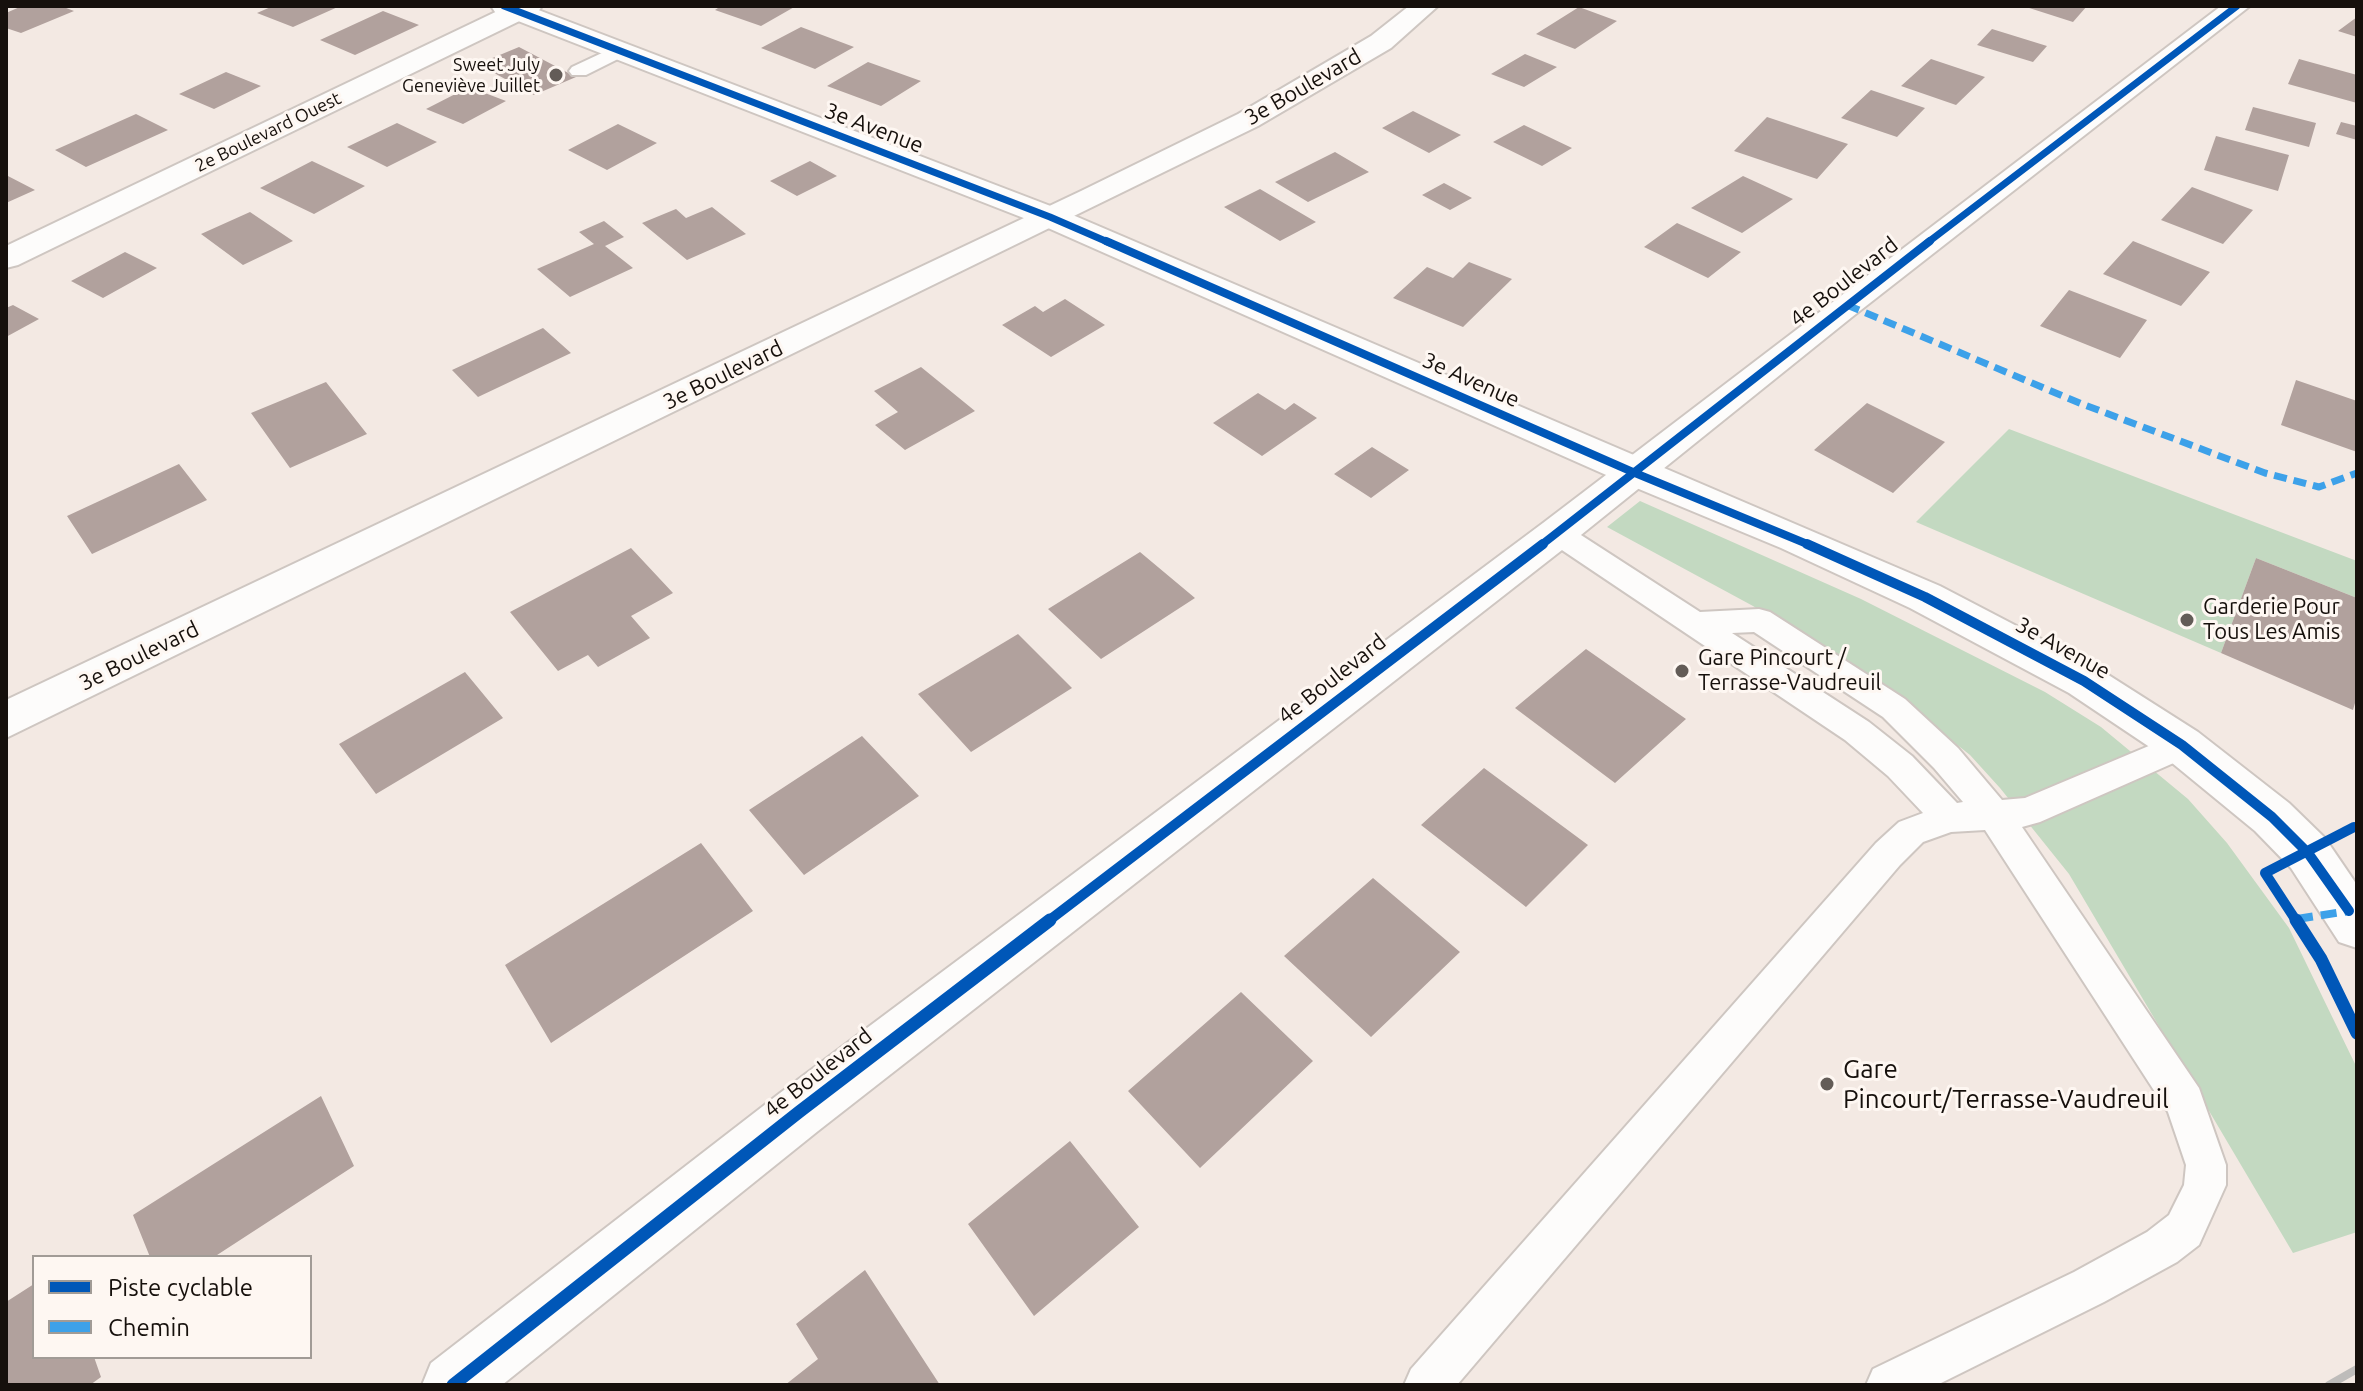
<!DOCTYPE html>
<meta charset="utf-8">
<style>
body{margin:0}
#map{position:relative;width:2363px;height:1391px;overflow:hidden;background:#f3e9e3;font-family:Ubuntu,sans-serif}
canvas{display:block}
.frame{position:absolute;inset:0;border:8px solid #16100c;pointer-events:none}
.legend{position:absolute;left:32px;top:1255px;width:280px;height:104px;box-sizing:border-box;background:#fef7f2;border:2px solid #a19b96;margin:0;padding:10px 14px;list-style:none;font-size:24px;color:#16100c}
.legend li{display:flex;align-items:center;gap:16px;height:40px}
.legend b{width:40px;border:2px solid #a19b96}
</style>
<div id="map">
<canvas width="2363" height="1391"></canvas>
<div class="frame"></div>
<ul class="legend">
<li><b style="height:10px;background:#0057b8"></b>Piste cyclable</li>
<li><b style="height:10px;background:#3da1e9"></b>Chemin</li>
</ul>
</div>
<script>
const c = document.querySelector('canvas').getContext('2d');
c.lineJoin = 'round';
function fill(path, color) { c.fillStyle = color; c.fill(path, 'evenodd'); }
const toPath = rows => new Path2D(rows.map(r => 'M' + r).join(''));
function trace(path, color, width, dash) { c.strokeStyle = color; c.lineWidth = width; c.lineCap = dash ? 'butt' : 'round'; c.setLineDash(dash || []); c.stroke(path); }
function label(font, color, halo, rows, align = 'center') {
  c.font = font + ' Ubuntu,sans-serif'; c.lineWidth = 6; c.setLineDash([]); c.textBaseline = 'middle'; c.strokeStyle = halo; c.fillStyle = color; for (const [text, x, y, turn = 0] of rows) {
    c.save(); c.translate(x, y); c.rotate((+turn || 0) * Math.PI / 180); c.textAlign = isNaN(turn) ? turn : align; if (halo) c.strokeText(text, 0, 0); c.fillText(text, 0, 0); c.restore();
  }
}
fill(toPath([
 [2009,429,2357,561,2357,598,2256,558,2221,653,1916,522],
 [1640,501,1861,599,2045,692,2101,727,2188,799,2227,843,2289,928,2357,1068,2357,1232,2293,1253,2069,874,2000,788,1970,755,1893,694,1753,606,1607,527]
]), '#c3d9c1');
fill(toPath([
 [22,6,61,6,74,11,21,33,6,28,6,13],
 [273,6,340,6,293,27,257,13],
 [721,6,796,6,761,26,715,10],
 [2023,6,2087,6,2073,22],
 [1579,7,1617,21,1575,49,1536,34],
 [383,11,419,25,355,55,320,40],
 [2357,17,2357,37,2338,31],
 [801,27,854,47,815,69,761,48],
 [1992,29,2047,46,2033,62,1977,45],
 [519,47,576,77,534,95,478,64],
 [1525,54,1557,67,1524,87,1491,74],
 [1931,59,1985,77,1956,105,1901,86],
 [2299,59,2357,75,2357,103,2288,84],
 [868,62,921,81,881,106,827,86],
 [226,72,261,86,214,109,179,94],
 [469,87,506,101,463,124,426,109],
 [1871,90,1925,108,1897,137,1841,118],
 [2253,107,2316,123,2309,147,2245,130],
 [1413,111,1461,135,1429,153,1382,128],
 [136,114,168,130,86,167,55,150],
 [1767,117,1848,144,1817,179,1734,151],
 [2341,122,2357,126,2357,140,2336,134],
 [397,123,437,142,387,167,347,147],
 [618,124,657,143,607,170,568,150],
 [1524,125,1572,148,1542,166,1493,142],
 [2216,136,2289,155,2278,191,2204,170],
 [1335,152,1369,172,1308,202,1275,182],
 [312,161,365,186,314,214,260,188],
 [810,161,837,176,797,196,770,181],
 [6,175,35,190,6,203],
 [1743,176,1793,199,1742,233,1691,208],
 [1444,183,1472,198,1450,210,1422,195],
 [2192,187,2253,210,2223,244,2161,220],
 [1260,189,1316,222,1280,241,1224,207],
 [712,207,746,234,687,260,642,223,676,209,686,218],
 [250,212,293,241,243,265,201,234],
 [604,221,624,237,605,246,633,268,570,297,537,269,594,244,579,232],
 [1677,223,1741,252,1708,278,1644,247],
 [2133,241,2210,272,2181,306,2103,274],
 [125,252,157,268,103,298,71,281],
 [1469,262,1512,279,1463,327,1393,298,1427,267,1453,278],
 [2069,290,2147,320,2120,358,2040,326],
 [1065,299,1105,325,1051,357,1002,325,1035,306,1043,312],
 [13,305,39,319,6,337,6,308],
 [543,328,571,353,478,397,452,370],
 [921,367,975,411,905,450,875,425,898,412,874,391],
 [2296,380,2357,401,2357,452,2281,425],
 [326,382,367,434,290,468,251,413],
 [1258,393,1285,410,1294,403,1317,418,1262,456,1213,423],
 [1867,403,1945,442,1893,493,1814,450],
 [1372,447,1409,470,1371,498,1334,474],
 [179,464,207,500,92,554,67,516],
 [631,548,673,593,631,616,650,638,598,667,588,655,558,671,510,612],
 [1140,552,1195,598,1101,659,1048,609],
 [2256,558,2357,598,2357,696,2353,710,2221,653],
 [1018,634,1072,688,971,752,918,694],
 [1586,649,1686,719,1615,783,1515,708],
 [465,672,503,718,376,794,339,744],
 [862,736,919,796,804,875,749,810],
 [1484,768,1588,845,1526,907,1421,825],
 [701,843,753,911,551,1043,505,965],
 [1373,878,1460,952,1371,1037,1284,956],
 [1241,992,1313,1061,1200,1168,1128,1091],
 [321,1096,354,1166,214,1257,150,1257,133,1215],
 [1070,1141,1139,1227,1034,1316,968,1224],
 [865,1270,940,1385,785,1385,818,1359,796,1324],
 [34,1284,34,1357,94,1357,101,1377,90,1385,6,1385,6,1302]
]), '#b1a19d');
const lane = toPath([
 [619,45,626,47,629,51,626,55,586,75,572,75,569,71,572,67,619,45],
 [1557,523,1567,526,1700,612,1759,609,1770,612,1905,699,1958,748,2002,800,2025,798,2182,732,2194,736,2198,745,2194,754,2040,822,2022,827,2199,1088,2226,1165,2226,1185,2199,1245,2177,1262,2104,1302,1937,1385,1866,1385,1873,1369,2074,1272,2147,1232,2169,1215,2184,1185,2186,1165,2168,1112,1985,830,1951,832,1923,842,1900,865,1457,1385,1404,1385,1411,1369,1876,843,1899,822,1923,813,1888,776,1845,740,1547,540,1543,533,1547,526,1557,523],
 [1754,632,1883,717,1934,768,1963,802,1957,803,1912,756,1869,722,1732,633,1754,632]
]);
const street = toPath([
 [508,6,542,6,538,12,18,265,6,268,6,246,508,6],
 [1409,6,1438,6,1391,48,1258,126,6,738,6,700,1081,191,1238,114,1371,36,1409,6],
 [2221,6,2250,6,1852,317,1571,543,818,1131,502,1385,422,1385,431,1363,780,1093,1543,523,2221,6]
]);
const secondary = toPath([
 [491,6,528,6,1061,210,1940,586,2099,669,2198,732,2289,803,2325,838,2357,885,2357,948,2339,942,2291,868,2255,831,2166,758,2069,693,1910,608,1781,548,1622,482,1039,224,495,12,491,6]
]);
trace(lane, '#cec6c1', 4);
trace(street, '#cec6c1', 4);
trace(secondary, '#cec6c1', 4);
fill(lane, '#fdfcfb');
fill(street, '#fdfcfb');
fill(secondary, '#fdfcfb');
trace(toPath([
 [2329,1385,2357,1369]
]), '#bebcba', 8);
trace(toPath([
 [1847,305,2082,404,2265,473,2319,487,2357,473]
]), '#3da1e9', 7, [13, 7]);
trace(toPath([
 [2297,919,2349,911]
]), '#3da1e9', 8, [16, 8]);
trace(toPath([
 [504,6,1050,217,1110,243],
 [1927,243,2237,6]
]), '#0057b8', 7);
trace(toPath([
 [1106,241,1635,473,1812,546],
 [1540,546,1930,241]
]), '#0057b8', 8);
trace(toPath([
 [1807,544,1925,597,2084,681,2182,745,2272,817,2308,853,2349,911],
 [1047,922,1543,544],
 [2297,922,2265,873,2354,827]
]), '#0057b8', 10);
trace(toPath([
 [2296,920,2321,959,2357,1033],
 [453,1385,799,1112,1050,920]
]), '#0057b8', 13);
for (const [x, y, r, color] of [
 [556,75,8,"#635c57"],
 [2187,620,8,"#635c57"],
 [1682,671,8,"#635c57"],
 [1827,1084,8,"#635c57"]
]) { const dot = new Path2D(); dot.arc(x, y, r, 0, 2 * Math.PI); c.fillStyle = color; c.fill(dot); trace(dot, '#fef7f2', 3); }
label('18px', '#16100c', '#fef7f2', [
 ["Sweet July",540,65],
 ["Geneviève Juillet",540,86]
], 'right');
label('18px', '#16100c', '#fef7f2', [
 ["2e Boulevard Ouest",268,132,-26]
]);
label('22px', '#16100c', '#fef7f2', [
 ["3e Boulevard",1303,87,-30],
 ["3e Avenue",874,128,21],
 ["4e Boulevard",1844,282,-38],
 ["3e Boulevard",723,375,-26],
 ["3e Avenue",1471,380,24],
 ["3e Avenue",2063,648,29],
 ["3e Boulevard",139,656,-26],
 ["4e Boulevard",1332,679,-38],
 ["4e Boulevard",818,1073,-38]
]);
label('22px', '#16100c', '#fef7f2', [
 ["Garderie Pour",2203,607],
 ["Tous Les Amis",2203,632],
 ["Gare Pincourt /",1698,658],
 ["Terrasse-Vaudreuil",1698,683]
], 'left');
label('26px', '#16100c', '#fef7f2', [
 ["Gare",1843,1069],
 ["Pincourt/Terrasse-Vaudreuil",1843,1099]
], 'left');
</script>
